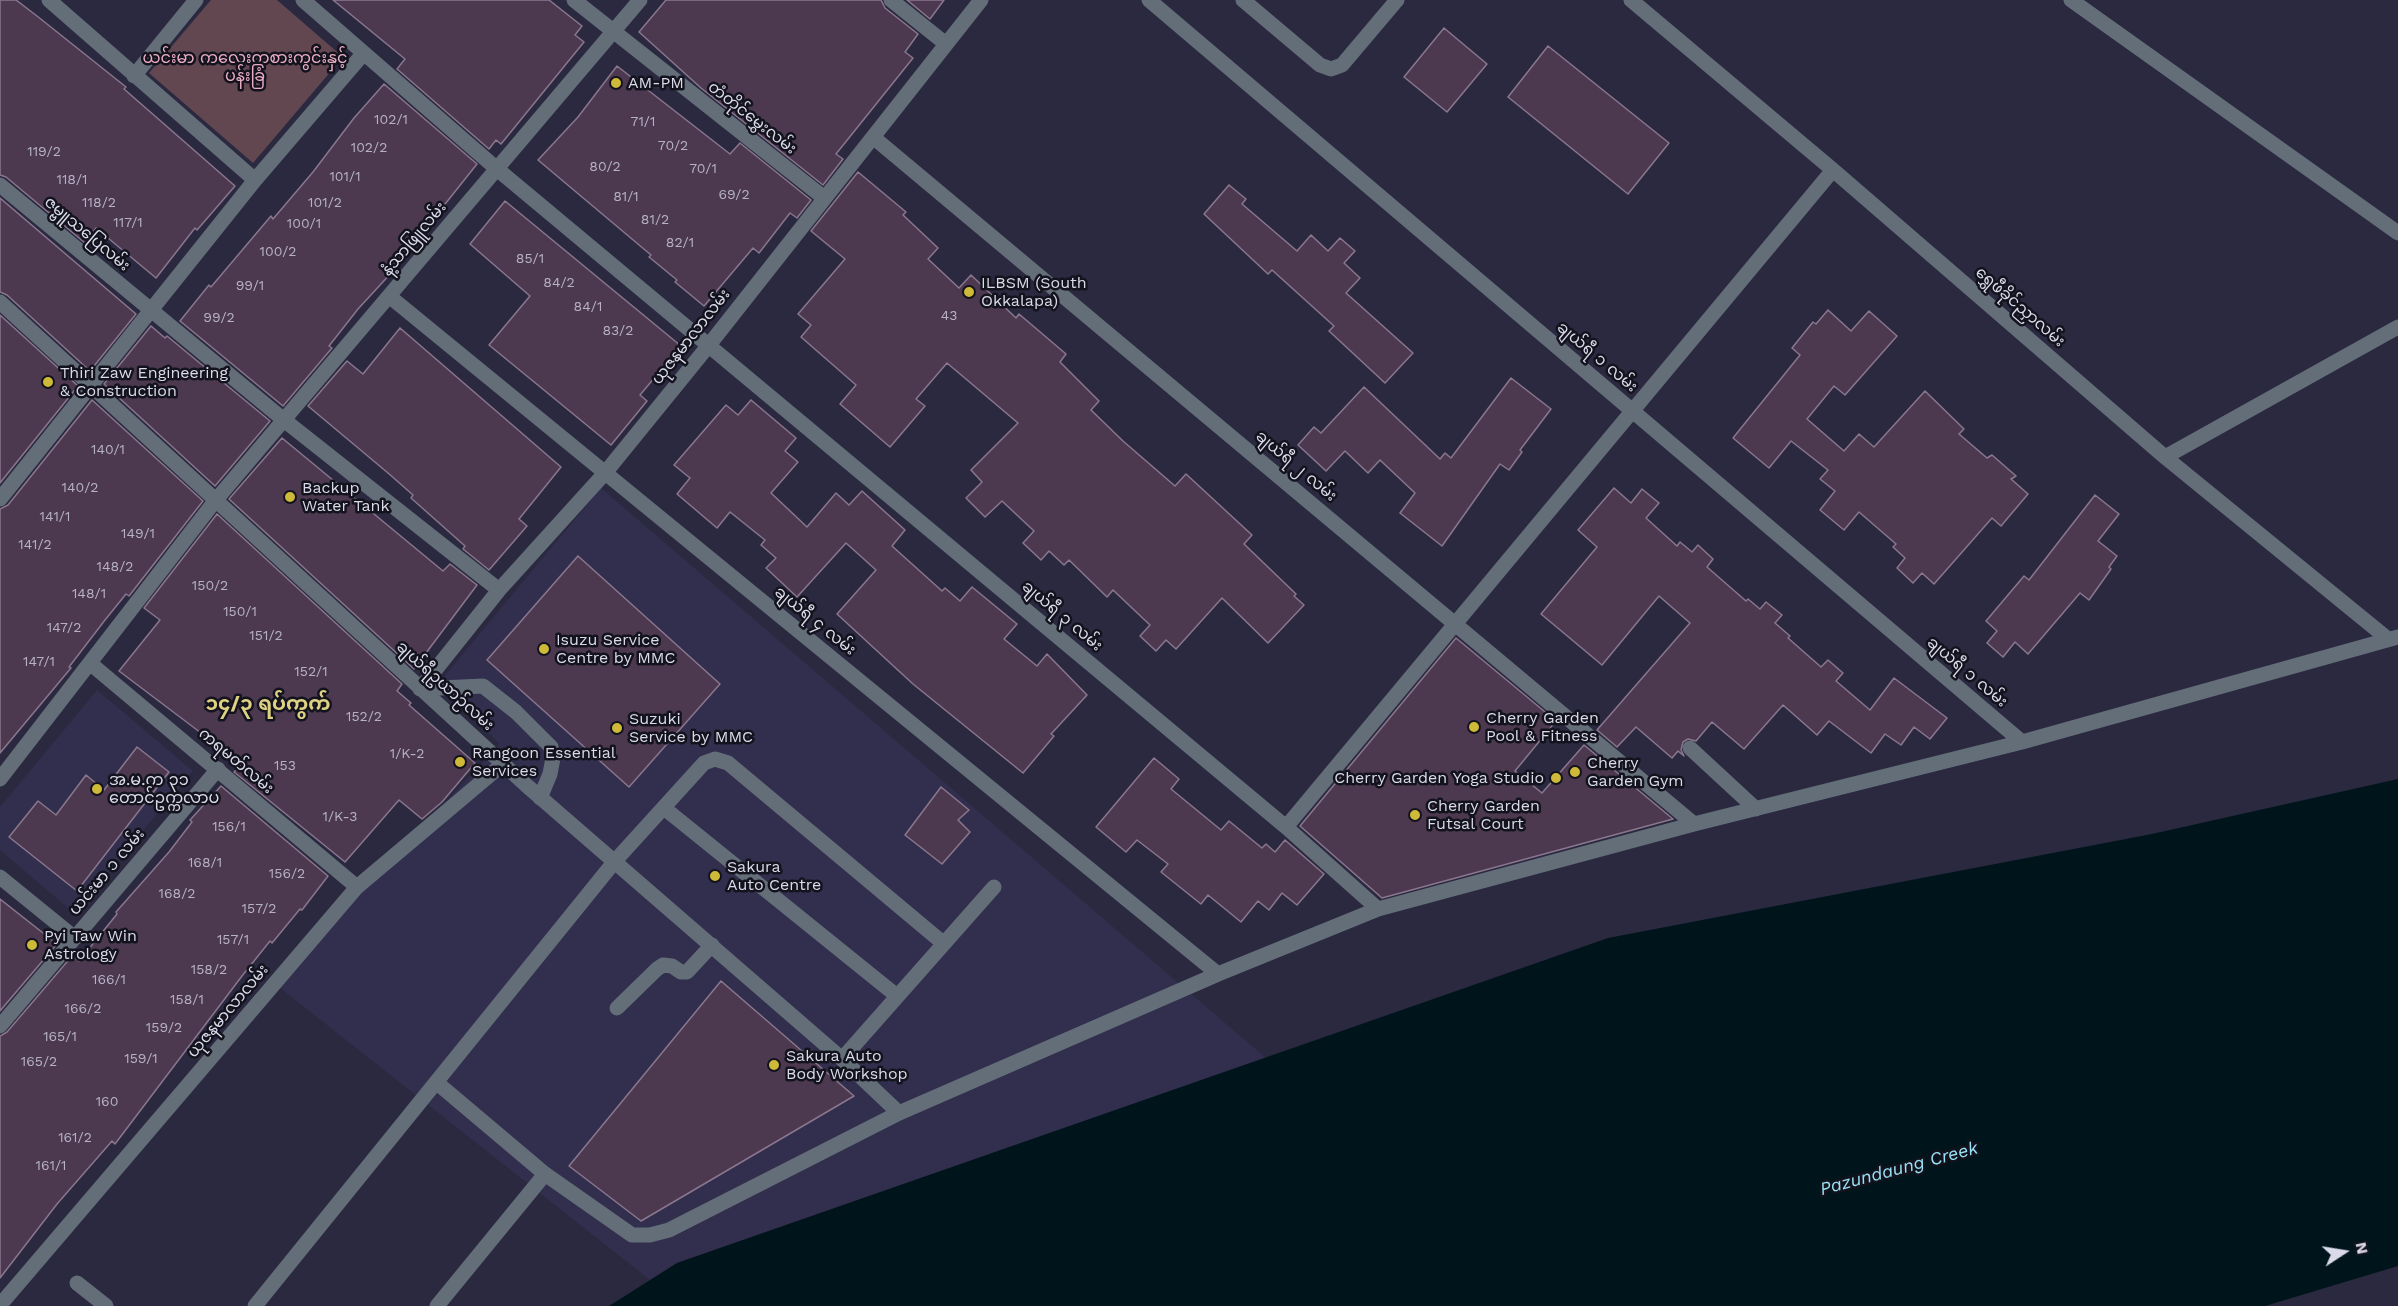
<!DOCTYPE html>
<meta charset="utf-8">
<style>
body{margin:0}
#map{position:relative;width:2398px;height:1306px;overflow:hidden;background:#2a2940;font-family:"Work Sans",sans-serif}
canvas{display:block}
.north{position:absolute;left:2314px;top:1222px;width:60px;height:60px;-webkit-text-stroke:4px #13131e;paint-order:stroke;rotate:78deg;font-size:16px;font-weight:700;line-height:24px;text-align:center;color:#dadaea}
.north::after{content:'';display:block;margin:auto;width:21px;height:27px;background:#dadaea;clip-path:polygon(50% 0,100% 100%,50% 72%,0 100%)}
</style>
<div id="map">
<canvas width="2398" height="1306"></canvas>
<div class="north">N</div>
</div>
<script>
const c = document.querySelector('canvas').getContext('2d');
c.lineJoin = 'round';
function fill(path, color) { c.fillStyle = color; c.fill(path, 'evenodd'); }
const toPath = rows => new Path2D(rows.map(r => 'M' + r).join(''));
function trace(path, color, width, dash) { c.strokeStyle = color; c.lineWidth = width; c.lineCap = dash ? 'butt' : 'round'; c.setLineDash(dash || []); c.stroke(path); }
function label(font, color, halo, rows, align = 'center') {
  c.font = font + ' "Work Sans","Noto Sans Myanmar",sans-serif'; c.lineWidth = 5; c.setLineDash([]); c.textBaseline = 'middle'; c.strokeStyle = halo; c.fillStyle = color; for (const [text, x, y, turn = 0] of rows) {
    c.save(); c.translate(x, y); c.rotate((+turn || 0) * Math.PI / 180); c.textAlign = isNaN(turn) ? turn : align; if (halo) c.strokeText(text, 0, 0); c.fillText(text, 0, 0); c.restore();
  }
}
fill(toPath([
 [601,488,1266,1058,677,1263,650,1280,275,984,500,744,437,685],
 [97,690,193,771,74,913,0,850,0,807]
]), '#312f4d');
fill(toPath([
 [211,0,277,0,343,57,253,163,149,73]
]), '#624751');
fill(toPath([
 [2398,779,2398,1266,2265,1306,609,1306,677,1263,1608,938,2152,834]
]), '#00151b');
const building = toPath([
 [0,0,16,0,37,16,126,87,124,89,235,186,197,230,195,228,156,278,96,228,85,243,6,177,0,175,0,0],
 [333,0,549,0,582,26,575,35,584,42,501,144,496,140,489,149,397,69,405,59,333,0],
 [666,0,881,0,885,8,918,34,905,52,913,58,836,154,843,159,823,185,701,88,639,32,666,0],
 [907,0,944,0,930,19,907,0],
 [1444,28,1487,64,1447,112,1404,77,1444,28],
 [1548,46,1669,143,1628,194,1508,97,1548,46],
 [617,66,730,154,740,143,811,200,797,218,790,213,759,253,753,248,704,306,675,282,677,280,649,257,651,255,538,160,578,117,617,66],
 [384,84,477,164,402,258,404,259,358,309,329,346,332,348,283,406,180,321,209,285,211,287,271,216,273,219,313,172,354,118,384,84],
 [858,172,906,212,903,215,938,248,928,259,959,288,971,275,1016,318,1019,314,1066,354,1060,362,1099,401,1091,410,1123,441,1175,486,1186,474,1252,535,1244,544,1296,594,1294,596,1304,605,1268,643,1222,598,1176,649,1166,640,1156,651,1140,636,1150,625,1113,590,1107,597,1069,560,1064,565,1049,551,1041,560,1023,543,1034,531,1002,501,985,517,966,498,982,482,971,470,1018,423,947,363,916,399,925,406,890,447,840,404,856,385,801,337,811,325,798,314,845,259,811,231,858,172],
 [1229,185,1246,199,1242,204,1297,251,1311,235,1328,251,1340,238,1355,251,1344,263,1360,278,1346,293,1413,353,1385,383,1329,331,1334,326,1272,270,1268,274,1204,214,1229,185],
 [0,198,136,314,90,371,7,295,0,292,0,198],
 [505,201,681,346,640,395,647,401,611,445,489,345,530,296,470,244,505,201],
 [1828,310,1851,331,1869,311,1897,336,1845,395,1834,386,1807,419,1844,451,1859,434,1874,447,1925,391,1964,429,1959,434,1987,458,1992,455,2016,476,2011,479,2028,494,2001,526,1992,518,1934,584,1922,573,1913,583,1897,568,1905,558,1893,547,1896,544,1859,512,1844,530,1820,510,1835,491,1820,479,1828,470,1791,441,1769,468,1733,438,1800,355,1792,348,1813,322,1816,324,1828,310],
 [0,315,78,386,0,483,0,315],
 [151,326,165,338,167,336,270,421,215,486,104,384,151,326],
 [400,328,561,467,519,519,527,526,489,570,463,549,465,546,411,498,413,495,388,473,308,406,347,361,363,374,400,328],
 [1511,378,1551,409,1520,450,1522,452,1509,470,1500,464,1442,546,1400,513,1415,493,1380,460,1368,473,1345,451,1326,471,1298,445,1314,427,1321,433,1364,387,1440,459,1445,453,1451,458,1511,378],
 [92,400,203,501,129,596,126,594,105,620,69,667,71,668,0,753,0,509,8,505,92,400],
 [751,400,796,438,785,451,798,462,771,493,807,527,836,493,849,505,862,491,905,530,892,546,942,591,945,588,960,601,972,587,1017,624,1004,639,1037,666,1047,654,1087,695,1051,734,1054,736,1023,773,913,684,837,614,876,570,846,543,797,597,766,568,776,558,761,545,765,540,730,512,717,528,677,494,690,478,674,465,726,405,738,415,751,400],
 [282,438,443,571,450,564,477,585,414,669,229,499,282,438],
 [1614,488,1631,503,1642,489,1659,503,1646,518,1677,546,1680,542,1692,552,1698,545,1713,559,1707,567,1746,601,1748,599,1760,609,1766,602,1782,615,1775,623,1790,636,1788,638,1821,667,1828,660,1843,673,1836,681,1870,710,1894,678,1947,718,1930,739,1914,727,1901,745,1885,734,1871,753,1829,721,1817,735,1783,705,1744,749,1712,722,1696,741,1688,739,1683,742,1681,750,1684,756,1678,751,1672,758,1636,727,1617,747,1597,730,1690,623,1659,596,1602,665,1541,614,1597,547,1578,530,1614,488],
 [2095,495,2119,514,2098,541,2117,556,2109,567,2111,569,2089,600,2080,593,2028,654,2015,642,2003,657,1987,643,1997,631,1986,621,2024,576,2029,580,2095,495],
 [217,514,402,684,397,691,411,703,409,705,475,763,442,802,422,819,399,800,345,862,234,772,240,766,209,739,119,671,160,620,144,608,217,514],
 [578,556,720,684,629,787,487,660,578,556],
 [1456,638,1556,721,1515,771,1542,793,1584,745,1673,819,1382,898,1300,826,1456,638],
 [137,747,169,772,77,891,9,837,38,801,56,815,86,775,104,790,137,747],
 [1154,758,1179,779,1171,789,1221,830,1229,821,1262,848,1266,844,1275,852,1285,840,1324,874,1297,905,1282,893,1269,910,1258,901,1241,922,1208,895,1201,904,1161,872,1168,864,1137,840,1126,852,1096,827,1154,758],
 [221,786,328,876,302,910,300,909,272,943,270,941,242,976,115,1144,112,1141,57,1204,0,1278,0,1036,7,1032,72,956,79,961,117,914,116,912,169,852,192,822,190,820,221,786],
 [941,787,969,810,958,820,970,832,942,864,905,835,941,787],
 [0,899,57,944,0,1011,0,899],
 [721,981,854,1096,641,1221,569,1166,721,981]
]);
fill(building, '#4c3950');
trace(building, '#8a778e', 1.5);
trace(toPath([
 [49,0,255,180],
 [303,0,497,169,1286,827,1378,909],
 [574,0,823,197],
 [891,0,946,44],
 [1149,0,2022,742],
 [1243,0,1320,65,1331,69,1342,65,1397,0],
 [1631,0,1833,170,2165,457,2388,639],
 [2071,0,2398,233],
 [134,76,196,0],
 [873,137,1694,824],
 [0,185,284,420,499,590],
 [389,296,1218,974],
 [0,302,526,785,842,1059,899,1113],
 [2165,457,2398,327],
 [0,499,255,180,363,54],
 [91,664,357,887],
 [420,689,499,590,605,473,709,345,981,0],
 [420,689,483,686,516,712,551,747,553,758,550,774,540,798],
 [1690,748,1756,809],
 [0,779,215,501,640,0],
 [664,808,897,996],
 [1286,827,1833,170],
 [0,877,75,938],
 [617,1008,657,969,663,965,672,966,681,972,687,972,712,945],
 [0,1026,218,769],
 [842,1059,994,887],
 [436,1082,545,1174,632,1235,650,1235,669,1230,899,1113,1218,974,1378,909,1694,824,2022,742,2398,637],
 [77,1283,106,1306],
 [0,1305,357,887,504,763],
 [255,1306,615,861,704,763,715,759,728,763,943,943],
 [437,1306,545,1174]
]), '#646e79', 15);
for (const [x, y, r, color] of [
 [616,83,6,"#ceb938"],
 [969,292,6,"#ceb938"],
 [48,382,6,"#ceb938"],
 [290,497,6,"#ceb938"],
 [544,649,6,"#ceb938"],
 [1474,727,6,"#ceb938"],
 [617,728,6,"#ceb938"],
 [460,762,6,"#ceb938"],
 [1575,772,6,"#ceb938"],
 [1556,778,6,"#ceb938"],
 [97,789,6,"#ceb938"],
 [1415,815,6,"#ceb938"],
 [715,876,6,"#ceb938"],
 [32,945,6,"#ceb938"],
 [774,1065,6,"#ceb938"]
]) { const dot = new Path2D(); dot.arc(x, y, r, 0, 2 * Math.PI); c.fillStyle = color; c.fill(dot); trace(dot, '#13131e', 2); }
label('14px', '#b6b2c4', null, [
 ["102/1",391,120],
 ["71/1",643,122],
 ["70/2",673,146],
 ["102/2",369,148],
 ["119/2",44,152],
 ["80/2",605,167],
 ["70/1",703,169],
 ["101/1",345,177],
 ["118/1",72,180],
 ["69/2",734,195],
 ["81/1",626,197],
 ["118/2",99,203],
 ["101/2",325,203],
 ["81/2",655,220],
 ["117/1",128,223],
 ["100/1",304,224],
 ["82/1",680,243],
 ["100/2",278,252],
 ["85/1",530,259],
 ["84/2",559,283],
 ["99/1",250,286],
 ["84/1",588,307],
 ["43",949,316],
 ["99/2",219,318],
 ["83/2",618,331],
 ["140/1",108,450],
 ["140/2",80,488],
 ["141/1",55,517],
 ["149/1",138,534],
 ["141/2",35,545],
 ["148/2",115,567],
 ["150/2",210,586],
 ["148/1",89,594],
 ["150/1",240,612],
 ["147/2",64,628],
 ["151/2",266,636],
 ["147/1",39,662],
 ["152/1",311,672],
 ["152/2",364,717],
 ["1/K-2",407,754],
 ["153",285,766],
 ["1/K-3",340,817],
 ["156/1",229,827],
 ["168/1",205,863],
 ["156/2",287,874],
 ["168/2",177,894],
 ["157/2",259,909],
 ["157/1",233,940],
 ["158/2",209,970],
 ["166/1",109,980],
 ["158/1",187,1000],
 ["166/2",83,1009],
 ["159/2",164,1028],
 ["165/1",60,1037],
 ["159/1",141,1059],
 ["165/2",39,1062],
 ["160",107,1102],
 ["161/2",75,1138],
 ["161/1",51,1166]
]);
label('16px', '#eaacc3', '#13131e', [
 ["ယင်းမာ ကလေးကစားကွင်းနှင့်",245,58],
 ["ပန်းခြံ",245,76]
]);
label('16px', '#dadaea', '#13131e', [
 ["AM-PM",628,83],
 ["ILBSM (South",981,283],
 ["Okkalapa)",981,301],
 ["Thiri Zaw Engineering",60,373],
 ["& Construction",60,391],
 ["Backup",302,488],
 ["Water Tank",302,506],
 ["Isuzu Service",556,640],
 ["Centre by MMC",556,658],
 ["Cherry Garden",1486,718],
 ["Pool & Fitness",1486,736],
 ["Suzuki",629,719],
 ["Service by MMC",629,737],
 ["Rangoon Essential",472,753],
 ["Services",472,771],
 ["Cherry",1587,763],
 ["Garden Gym",1587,781],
 ["Cherry Garden Yoga Studio",1544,778,"right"],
 ["အ.မ.က ၃၁",109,780],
 ["တောင်ဥက္ကလာပ",109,798],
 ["Cherry Garden",1427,806],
 ["Futsal Court",1427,824],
 ["Sakura",727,867],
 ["Auto Centre",727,885],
 ["Pyi Taw Win",44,936],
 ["Astrology",44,954],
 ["Sakura Auto",786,1056],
 ["Body Workshop",786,1074]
], 'left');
label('16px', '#dadaea', '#13131e', [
 ["တံတိုင်မွှေးလမ်း",752,118,38],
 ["ဇမ္ဗူသပြေလမ်း",87,234,40],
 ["နံ့သာဖြူလမ်း",414,239,-50],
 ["ရွှေဖီခိုင်ညှာလမ်း",2020,307,41],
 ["ယုဇနမာလာလမ်း",691,337,-52],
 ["ချယ်ရီ ၁ လမ်း",1597,357,40],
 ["ချယ်ရီ ၂ လမ်း",1296,466,40],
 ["ချယ်ရီ ၃ လမ်း",1062,616,40],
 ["ချယ်ရီ ၄ လမ်း",815,621,39],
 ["ချယ်ရီ ၁ လမ်း",1967,672,40],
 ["ချယ်ရီဥယာဉ်လမ်း",445,686,42],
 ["ကရမတ်လမ်း",236,761,40],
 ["ယင်းမာ ၁ လမ်း",107,872,-50],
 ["ယုဇနမာလာလမ်း",228,1011,-50]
]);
label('italic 18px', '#99e2f6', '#13131e', [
 ["Pazundaung Creek",1899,1169,-15]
]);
label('bold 20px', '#ded182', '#13131e', [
 ["၁၄/၃ ရပ်ကွက်",268,704]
]);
</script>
